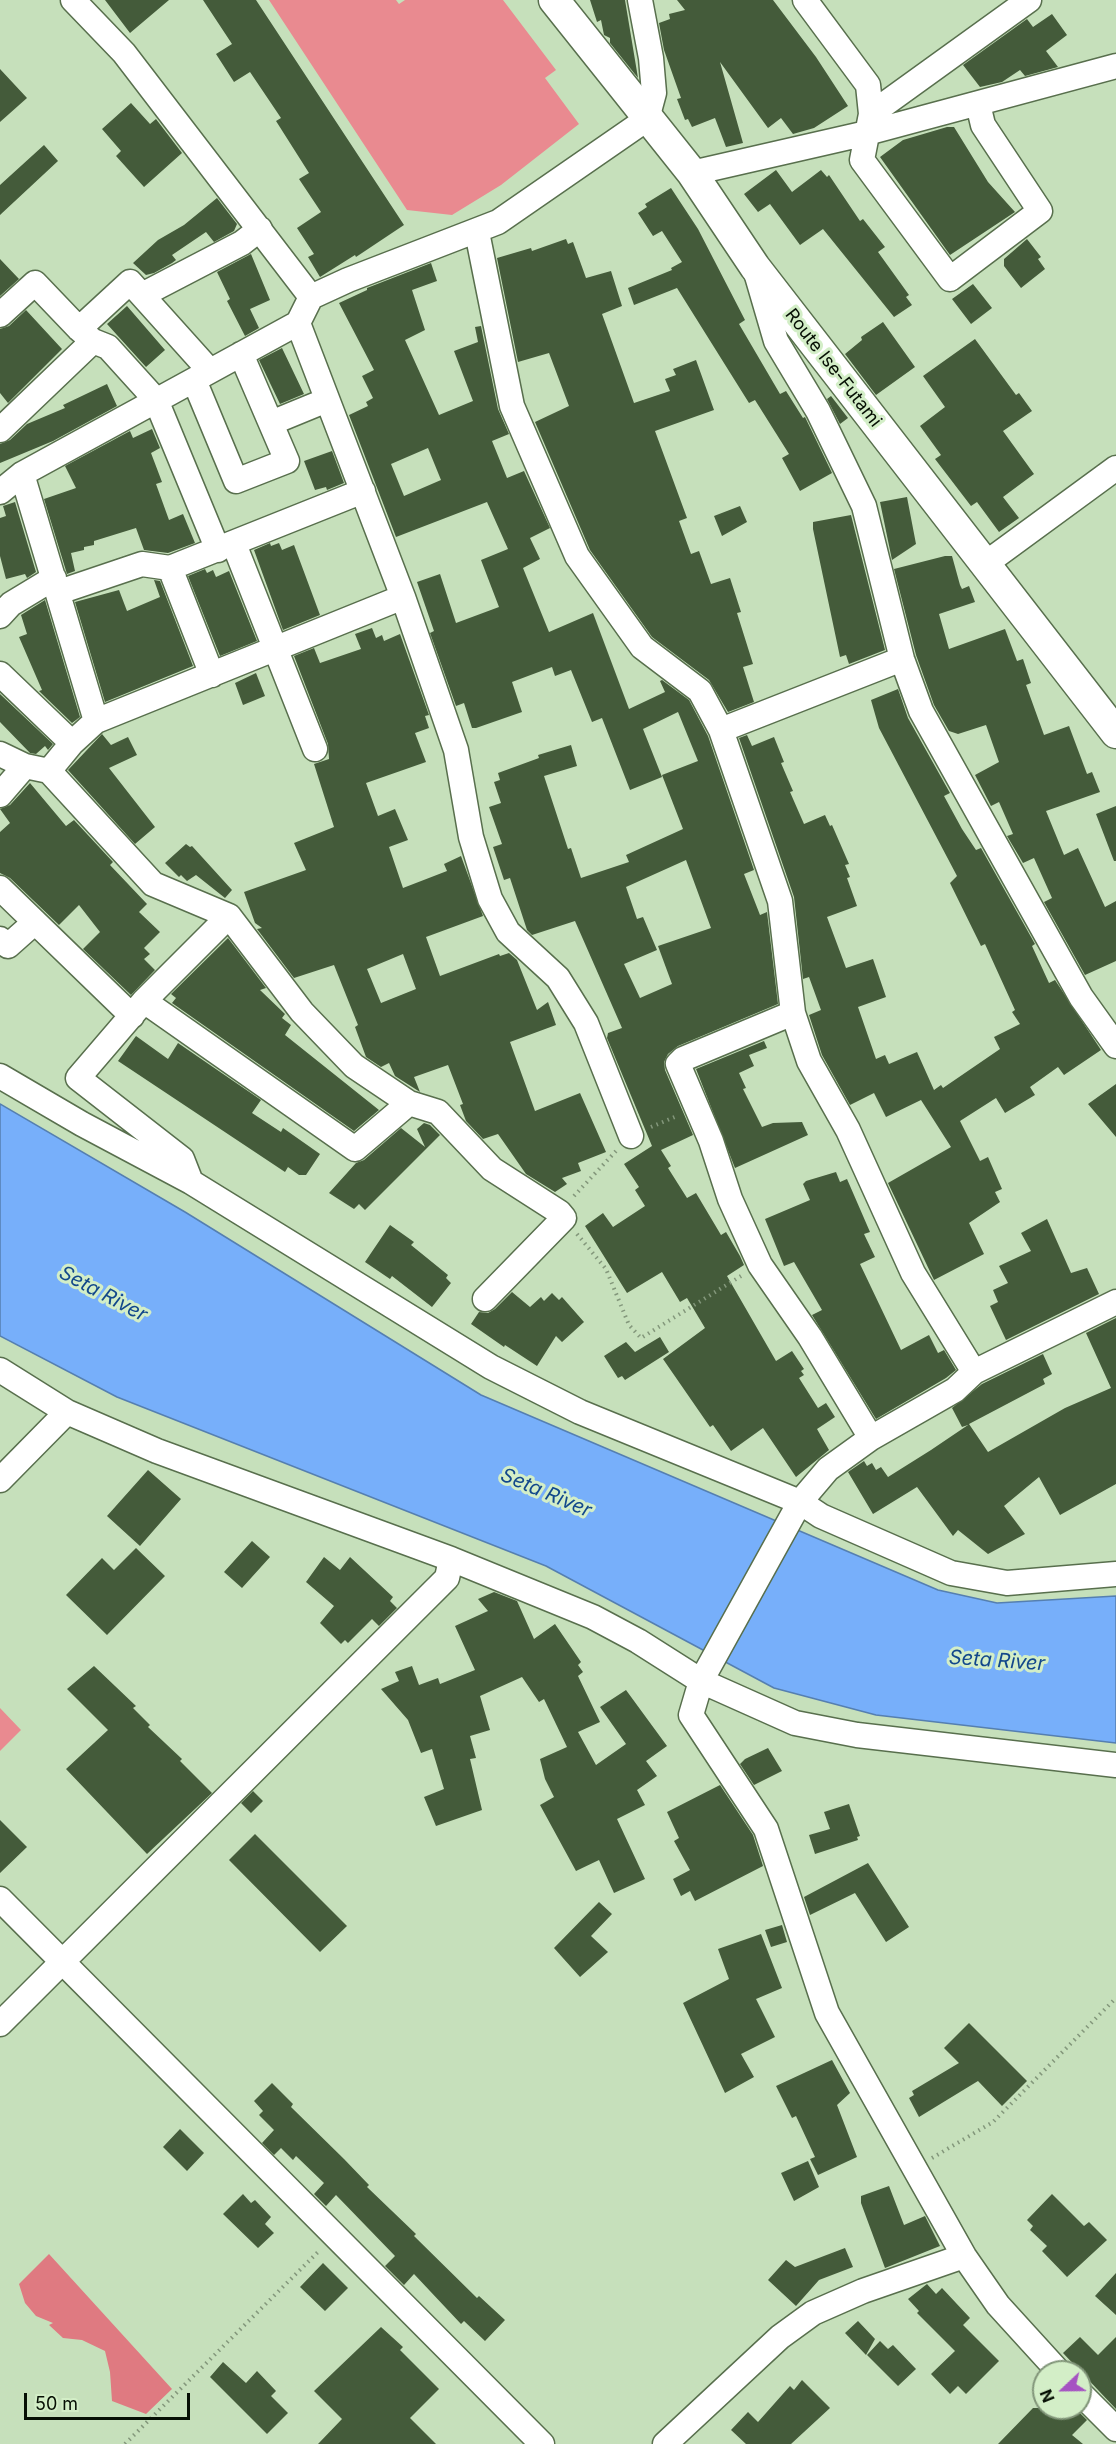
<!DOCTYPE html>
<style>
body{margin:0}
#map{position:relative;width:1116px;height:2444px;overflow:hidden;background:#c6e0bb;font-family:Inter,sans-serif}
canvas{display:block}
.north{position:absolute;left:1032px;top:2360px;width:60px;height:60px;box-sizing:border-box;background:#d3eec7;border:2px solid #819579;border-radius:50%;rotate:248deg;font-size:16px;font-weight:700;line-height:24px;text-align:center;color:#060f04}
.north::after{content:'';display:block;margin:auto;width:21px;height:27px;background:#a552c2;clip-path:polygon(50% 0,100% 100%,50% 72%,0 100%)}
.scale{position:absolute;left:24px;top:2393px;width:166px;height:27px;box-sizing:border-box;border:3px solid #060f04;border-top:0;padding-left:8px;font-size:18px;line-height:21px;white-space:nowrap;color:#060f04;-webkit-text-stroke:4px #d3eec7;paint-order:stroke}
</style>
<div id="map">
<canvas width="1116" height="2444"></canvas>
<div class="north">N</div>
<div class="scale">50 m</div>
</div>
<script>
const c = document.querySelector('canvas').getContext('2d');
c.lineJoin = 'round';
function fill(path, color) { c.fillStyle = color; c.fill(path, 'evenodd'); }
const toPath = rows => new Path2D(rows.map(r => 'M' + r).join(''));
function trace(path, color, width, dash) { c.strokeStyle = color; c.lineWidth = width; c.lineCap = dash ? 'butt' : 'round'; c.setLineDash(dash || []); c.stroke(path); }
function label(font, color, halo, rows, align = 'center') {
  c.font = font + ' Inter,sans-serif'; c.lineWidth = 6; c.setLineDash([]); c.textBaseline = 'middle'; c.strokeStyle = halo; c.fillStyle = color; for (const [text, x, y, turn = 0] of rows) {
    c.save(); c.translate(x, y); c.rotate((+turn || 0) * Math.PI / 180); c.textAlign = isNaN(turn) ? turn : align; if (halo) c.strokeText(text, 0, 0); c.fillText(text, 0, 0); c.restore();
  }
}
fill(toPath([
 [269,0,396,0,399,4,405,0,503,0,556,70,545,78,579,124,501,185,452,215,407,210],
 [0,1708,21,1730,0,1751]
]), '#e98a90');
fill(toPath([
 [49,2254,172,2389,146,2414,112,2401,110,2372,105,2351,82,2340,63,2338,49,2325,53,2323,36,2316,25,2303,19,2284]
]), '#df7a81');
const water = toPath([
 [0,1104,185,1212,481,1395,938,1590,997,1603,1116,1596,1116,1743,876,1715,774,1688,546,1566,117,1397,0,1336,0,1104]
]);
fill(water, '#77affa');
trace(water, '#557fb0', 1.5);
fill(toPath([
 [105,0,169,0,130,33],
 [203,0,256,0,404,225,356,257,355,255,320,277,308,257,314,254,297,228,321,212,299,179,309,173,276,121,281,118,250,72,234,82,216,54,232,44],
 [590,0,625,0,638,78,610,43,610,38,604,35,601,20,597,22],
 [677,0,773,0,816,57,848,106,814,128,793,134,781,118,768,128,720,62,743,143,726,147,715,118,692,127,688,119,685,120,677,99,681,98,664,50,659,23,670,19,669,14,685,10],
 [1052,14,1067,35,1046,51,1058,67,1025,76,1020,70,1002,82,980,87,963,65,1027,19,1033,27],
 [0,69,27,98,0,122],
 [131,103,150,124,156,119,182,153,144,187,116,156,121,151,102,129],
 [947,127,954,127,988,182,1015,212,950,255,880,157,903,140],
 [44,145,58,161,0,215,0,185],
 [776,170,792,192,821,170,827,177,829,175,860,221,863,219,885,247,878,252,909,295,906,297,912,305,894,317,823,229,800,245,770,204,758,212,744,194],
 [671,188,698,229,745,320,739,324,780,394,786,391,803,418,805,417,832,473,800,491,782,458,789,454,755,400,749,403,677,288,634,305,628,288,672,270,671,268,682,262,662,231,653,236,638,213,647,207,645,204],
 [217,198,237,224,234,231,214,242,206,232,172,255,176,260,172,263,154,273,146,275,133,263,158,240,184,225],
 [566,239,568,244,573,242,586,278,611,271,622,306,602,314,634,403,670,391,665,379,676,375,673,369,696,360,714,410,655,431,687,518,679,521,691,554,699,551,711,584,730,578,741,612,737,613,753,664,743,667,754,702,728,712,709,680,652,637,590,550,535,422,569,406,549,353,518,362,497,258,531,248,532,251],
 [1027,239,1041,257,1038,259,1045,269,1021,288,1004,266,1004,259],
 [251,254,270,300,250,309,259,328,245,336,227,301,230,299,217,272],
 [0,259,19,279,0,296],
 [431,263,437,281,412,290,425,330,405,340,439,415,473,401,454,351,478,342,475,327,481,326,498,409,509,434,492,441,507,478,524,471,550,528,530,538,540,559,523,568,549,632,593,613,629,709,665,692,660,681,662,680,689,700,708,736,754,870,744,874,760,915,767,912,778,1004,678,1046,668,1054,664,1062,665,1070,693,1135,661,1150,671,1166,668,1168,687,1198,696,1193,721,1235,726,1232,740,1256,744,1265,727,1276,776,1361,792,1351,804,1369,801,1371,804,1375,799,1378,818,1408,826,1403,835,1417,817,1429,829,1450,796,1477,763,1428,731,1451,713,1425,710,1427,663,1359,705,1328,687,1298,680,1302,662,1272,627,1293,585,1226,603,1213,613,1227,645,1206,635,1190,639,1187,624,1164,652,1146,607,1038,608,1033,622,1028,575,921,532,935,527,930,510,878,504,880,493,847,502,844,489,807,501,803,494,782,500,780,498,773,539,758,538,755,571,745,577,766,544,776,568,849,571,848,581,878,629,862,626,855,683,829,662,775,698,761,678,712,643,729,662,777,630,790,602,718,592,722,571,670,555,676,552,667,512,682,522,712,476,728,472,728,464,703,456,706,430,633,434,631,417,582,440,574,456,623,499,607,481,560,508,549,487,502,396,537,349,415,368,406,366,402,373,398,362,376,374,370,339,303,367,290,367,288],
 [428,448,441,480,404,496,391,464],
 [686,860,711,928,658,946,672,984,640,998,624,964,657,950,643,917,637,919,626,887],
 [973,284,992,308,971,324,952,299],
 [127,306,165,350,146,367,107,324],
 [26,310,62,349,8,403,0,393,0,329,9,326],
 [883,322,915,367,876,395,845,354,862,340,861,337],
 [975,339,1016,395,1019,393,1032,411,1003,431,1034,474,1003,497,1019,518,999,532,977,502,971,506,935,459,941,455,920,426,945,407,923,376],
 [282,348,304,394,280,404,259,360],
 [107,384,117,406,53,441,0,463,0,444,10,440,27,424,65,408,63,405],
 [831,396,848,418,840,424,827,399],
 [152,429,160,448,151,453,162,482,156,484,169,520,183,514,195,543,168,553,144,550,136,528,94,541,94,545,84,547,84,550,71,553,75,571,67,574,44,499,76,488,65,466,130,431,133,438],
 [332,451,344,483,327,490,326,487,315,490,304,461],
 [907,497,916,544,892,560,880,502],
 [15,502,36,572,27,578,25,574,6,579,0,556,0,518,6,516,3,506],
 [740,506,747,522,722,536,714,516],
 [851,515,885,650,849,664,846,655,840,657,813,529,813,522],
 [270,543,271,546,279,543,282,550,294,545,320,615,283,630,254,550],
 [945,556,952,556,960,585,962,589,969,586,975,602,939,614,949,649,1005,629,1017,661,1023,659,1031,683,1026,685,1044,735,1069,726,1087,774,1092,772,1100,792,1046,811,1064,855,1078,848,1105,907,1116,901,1116,961,1085,975,1044,902,1052,898,1034,858,1023,863,1007,836,1013,834,999,802,991,806,975,775,999,762,986,725,958,734,949,731,934,705,916,655,894,569],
 [205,569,207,573,213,570,216,577,229,571,257,641,220,656,188,576],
 [154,580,160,581,193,666,105,702,75,602,119,590,127,611,160,597],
 [45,600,80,717,72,723,39,691,42,690,19,637,27,634,21,615],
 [372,628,376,638,382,635,384,641,400,634,429,715,425,716,429,728,415,733,426,762,366,783,378,816,395,809,408,840,389,847,403,888,447,871,444,864,461,856,483,916,426,937,440,976,499,954,500,956,509,953,517,960,537,1010,548,1002,556,1025,510,1042,535,1111,580,1093,606,1152,578,1163,581,1171,562,1178,567,1184,555,1192,526,1174,498,1134,483,1139,466,1121,460,1105,463,1104,448,1065,414,1077,420,1092,395,1076,389,1063,381,1067,366,1057,355,1027,358,1025,334,965,294,978,257,929,262,928,255,923,244,892,306,870,294,843,334,827,314,764,329,759,328,744,294,656,314,648,320,663,361,649,355,634],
 [403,954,416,989,381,1003,367,969],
 [256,673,265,696,243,705,235,683],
 [898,689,908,718,950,793,944,796,962,829,976,850,981,848,1035,944,1032,946,1049,983,1055,980,1101,1050,1064,1075,1058,1067,1030,1087,1035,1095,1005,1113,996,1098,960,1121,980,1161,988,1157,1002,1189,995,1192,1000,1202,969,1223,984,1254,934,1280,888,1183,951,1147,921,1100,886,1117,874,1093,850,1105,822,1055,809,1015,821,1010,809,977,803,979,794,897,739,738,747,735,752,746,774,737,784,762,781,763,793,791,790,792,804,824,825,815,830,826,832,825,849,864,845,865,850,877,847,878,857,906,827,917,846,968,873,959,886,997,858,1007,876,1059,885,1055,889,1064,917,1052,934,1090,941,1085,943,1088,1000,1049,994,1037,1020,1024,1012,1012,1015,1010,985,944,981,946,950,883,957,876,879,728,871,700],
 [0,694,53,744,48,750,45,746,36,754,30,753,0,722],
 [102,734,111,745,128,737,137,755,109,768,155,827,135,844,68,770],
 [30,783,66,826,74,820,113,862,110,865,147,904,139,912,160,932,144,948,150,954,144,959,155,970,131,995,83,949,100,932,79,905,59,925,10,878,0,873,0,832,10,823,0,809,10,805],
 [1116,806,1116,861,1114,861,1096,814],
 [186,844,190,847,192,846,232,890,225,898,196,875,187,881,181,875,179,877,165,863],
 [228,938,266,988,260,990,285,1014,282,1018,291,1025,285,1035,379,1110,354,1131,172,1003,176,998,171,994],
 [136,1036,168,1059,178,1043,261,1100,252,1113,281,1132,283,1128,320,1154,306,1175,299,1175,288,1167,285,1172,118,1061],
 [764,1041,767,1048,749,1055,754,1066,739,1073,746,1088,743,1089,762,1127,773,1123,802,1122,808,1135,735,1168,696,1069],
 [1116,1084,1116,1137,1088,1104],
 [424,1123,430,1125,440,1135,365,1210,359,1204,354,1209,329,1193,356,1163,364,1160,401,1128,425,1147,417,1129],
 [836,1172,840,1182,847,1179,870,1232,864,1234,875,1257,860,1264,901,1350,929,1335,938,1353,944,1350,956,1370,946,1378,876,1419,812,1315,822,1310,794,1262,784,1266,765,1219,810,1200,803,1184,806,1181],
 [1047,1219,1071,1273,1087,1268,1099,1294,1006,1340,990,1306,998,1302,993,1290,1008,1283,999,1266,1031,1251,1021,1233],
 [390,1225,414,1242,411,1245,448,1275,446,1278,451,1283,432,1307,392,1276,390,1279,365,1262],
 [512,1292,530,1307,541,1297,544,1301,552,1293,559,1300,562,1297,584,1322,562,1342,556,1336,537,1366,505,1345,504,1347,471,1324,479,1312,488,1313,495,1309],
 [1116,1318,1116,1484,1060,1515,1039,1477,1004,1506,1025,1534,988,1554,958,1530,953,1536,917,1487,873,1514,848,1472,864,1461,867,1466,872,1463,876,1470,881,1467,888,1477,931,1450,968,1425,962,1427,952,1408,982,1384,1043,1354,1052,1374,1043,1379,1045,1384,969,1424,988,1452,1065,1408,1111,1388,1086,1333],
 [660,1337,669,1352,625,1380,622,1376,618,1378,604,1356,626,1342,635,1352],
 [148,1470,181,1499,140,1546,107,1516],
 [252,1541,270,1557,242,1588,224,1572],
 [136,1548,165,1576,107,1635,66,1595,102,1558,114,1570],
 [324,1557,340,1570,350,1557,393,1597,390,1601,397,1608,379,1626,372,1619,348,1643,345,1640,341,1644,320,1623,334,1606,306,1582],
 [494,1592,517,1601,534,1639,555,1624,581,1662,578,1665,583,1672,578,1676,600,1722,578,1732,596,1765,626,1744,600,1707,626,1690,667,1746,646,1761,657,1776,637,1790,645,1805,617,1819,645,1879,614,1893,599,1860,576,1871,540,1805,554,1797,545,1779,540,1759,567,1747,544,1699,539,1702,522,1677,480,1696,490,1730,470,1736,476,1758,470,1759,482,1810,436,1826,424,1797,444,1789,432,1749,421,1753,408,1720,381,1689,399,1681,395,1672,412,1666,419,1685,438,1678,440,1684,475,1670,455,1626,488,1611,478,1599],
 [94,1666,136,1706,133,1708,150,1725,148,1727,182,1759,180,1761,212,1793,147,1854,66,1769,108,1730,67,1689],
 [768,1748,782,1771,754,1785,740,1764,745,1759],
 [720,1785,753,1835,763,1866,695,1901,690,1891,681,1896,673,1879,690,1870,674,1841,679,1838,667,1812],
 [253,1791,263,1801,251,1813,241,1803],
 [849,1804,860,1836,857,1837,858,1840,815,1854,809,1835,830,1829,824,1812],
 [0,1820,27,1847,0,1873],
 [255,1834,347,1926,320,1952,229,1860],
 [868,1863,909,1927,886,1942,855,1893,810,1915,804,1897],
 [599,1902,612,1914,591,1936,608,1952,580,1977,554,1948],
 [782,1925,787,1942,771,1947,765,1930],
 [761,1934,782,1988,756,1999,775,2037,741,2054,754,2077,725,2093,683,2003,729,1979,718,1949],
 [969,2023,1027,2081,1002,2106,978,2081,919,2117,909,2098,914,2095,912,2091,959,2063,944,2048],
 [832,2060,850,2093,837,2105,857,2157,818,2175,810,2159,815,2157,796,2116,792,2118,776,2086],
 [272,2083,293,2104,291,2107,344,2159,369,2185,367,2187,416,2234,414,2236,477,2298,479,2296,505,2320,485,2341,464,2321,461,2324,414,2274,404,2285,385,2266,395,2256,336,2195,326,2206,314,2194,324,2183,296,2156,293,2160,281,2148,274,2155,262,2143,274,2130,259,2115,263,2111,254,2101],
 [180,2129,204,2153,187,2171,163,2147],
 [808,2161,819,2187,794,2201,781,2173],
 [889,2186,904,2225,925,2216,940,2246,885,2268,861,2203,861,2196],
 [243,2194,251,2203,255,2200,271,2217,265,2224,274,2233,258,2248,223,2214],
 [1052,2194,1084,2226,1089,2222,1107,2240,1067,2277,1042,2251,1047,2246,1030,2230,1033,2226,1027,2220],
 [845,2248,853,2267,819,2280,796,2306,768,2280,786,2260,795,2267],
 [323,2263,348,2288,325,2311,300,2287],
 [1116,2273,1116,2315,1095,2296],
 [927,2284,936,2294,942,2288,970,2318,963,2325,999,2361,966,2394,958,2386,950,2394,931,2374,955,2351,917,2313,919,2311,908,2299],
 [858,2321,875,2339,866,2355,845,2333],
 [381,2327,403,2347,400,2350,439,2389,410,2418,436,2444,318,2444,342,2419,314,2391],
 [1080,2337,1098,2355,1116,2337,1116,2409,1063,2353],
 [880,2341,888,2349,893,2345,916,2369,898,2386,867,2355],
 [223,2362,246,2383,257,2371,276,2391,271,2396,288,2413,267,2434,210,2377],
 [802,2380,830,2408,791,2444,746,2444,731,2430,748,2412,758,2422,790,2386,794,2390],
 [1033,2408,1075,2408,1087,2420,1072,2435,1083,2444,998,2444]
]), '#445b3a');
const minor = toPath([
 [73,0,124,53,311,297],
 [805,0,868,85,871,114,862,160,950,279,1040,211,983,125,978,104],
 [871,114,1029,0],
 [692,173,867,133,1116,66],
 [477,232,512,406,577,556,642,647,700,691,721,730,780,901,793,1013,809,1061,848,1130,913,1273,974,1372],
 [757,276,776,341,818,411,864,506,902,659,921,711,1081,997,1116,1046],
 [144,294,242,243,260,229],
 [0,315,35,283,79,329],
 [298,323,403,597,456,750,471,837,490,899,508,932,558,978,586,1023,631,1136],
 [210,371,130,282,79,329,93,341,108,347,156,400,218,550],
 [194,380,236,481,287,461,241,354],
 [271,423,327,400],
 [0,430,93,341],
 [22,474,96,721],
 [0,492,22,474,298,323,311,297,348,280,498,222,647,119,654,93,651,58,640,0],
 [234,544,315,749],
 [985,564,1116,468],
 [170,568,212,675],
 [59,592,142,564,170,568,363,491],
 [0,616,11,604,54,578],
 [0,674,72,743],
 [721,730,902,659],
 [0,754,25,766,49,771,153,884,229,916,302,1012,354,1066,409,1103,438,1112,492,1169,559,1212,564,1218,485,1299],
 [49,771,72,743,96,721,403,597],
 [0,795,25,766],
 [0,888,132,1016],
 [0,939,8,946,35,922],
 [144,1001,355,1149,409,1103],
 [793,1013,683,1059,678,1064,711,1141,730,1199,760,1265,810,1337,871,1438],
 [0,1076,82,1124,191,1182,491,1367,580,1412,800,1502,821,1516,951,1573,1007,1583,1116,1574],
 [191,1182,182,1159,78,1078,144,1001,229,916],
 [0,1370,67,1412,157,1451,451,1559,593,1617,638,1641,701,1681,795,1723,857,1735,1116,1765],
 [0,1480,67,1412],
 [0,1899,542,2444],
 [0,2024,447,1578,451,1559],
 [1059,2372,998,2305,964,2256,827,2013,766,1829,691,1715,701,1681,800,1502,828,1469,871,1438,955,1390,974,1372,1116,1302],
 [1080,2393,1116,2429],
 [665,2444,780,2337,813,2313,863,2291,964,2256]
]);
const major = toPath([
 [554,0,692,173,755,267,1116,733]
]);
trace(minor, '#586f4d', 27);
trace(major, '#586f4d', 33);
trace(toPath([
 [651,1127,677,1116],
 [574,1196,616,1151],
 [577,1234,606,1269,629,1325,641,1338,741,1276],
 [932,2158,993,2122,1116,1998],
 [125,2444,320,2250]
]), '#83977b', 4, [1.5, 4.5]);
trace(minor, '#fff', 24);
trace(major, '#fff', 30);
label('18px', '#060f04', '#d3eec7', [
 ["Route Ise-Futami",833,368,52]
]);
label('italic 20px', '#12488b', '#d3eec7', [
 ["Seta River",103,1294,28],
 ["Seta River",546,1493,23],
 ["Seta River",997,1661,4]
]);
</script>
